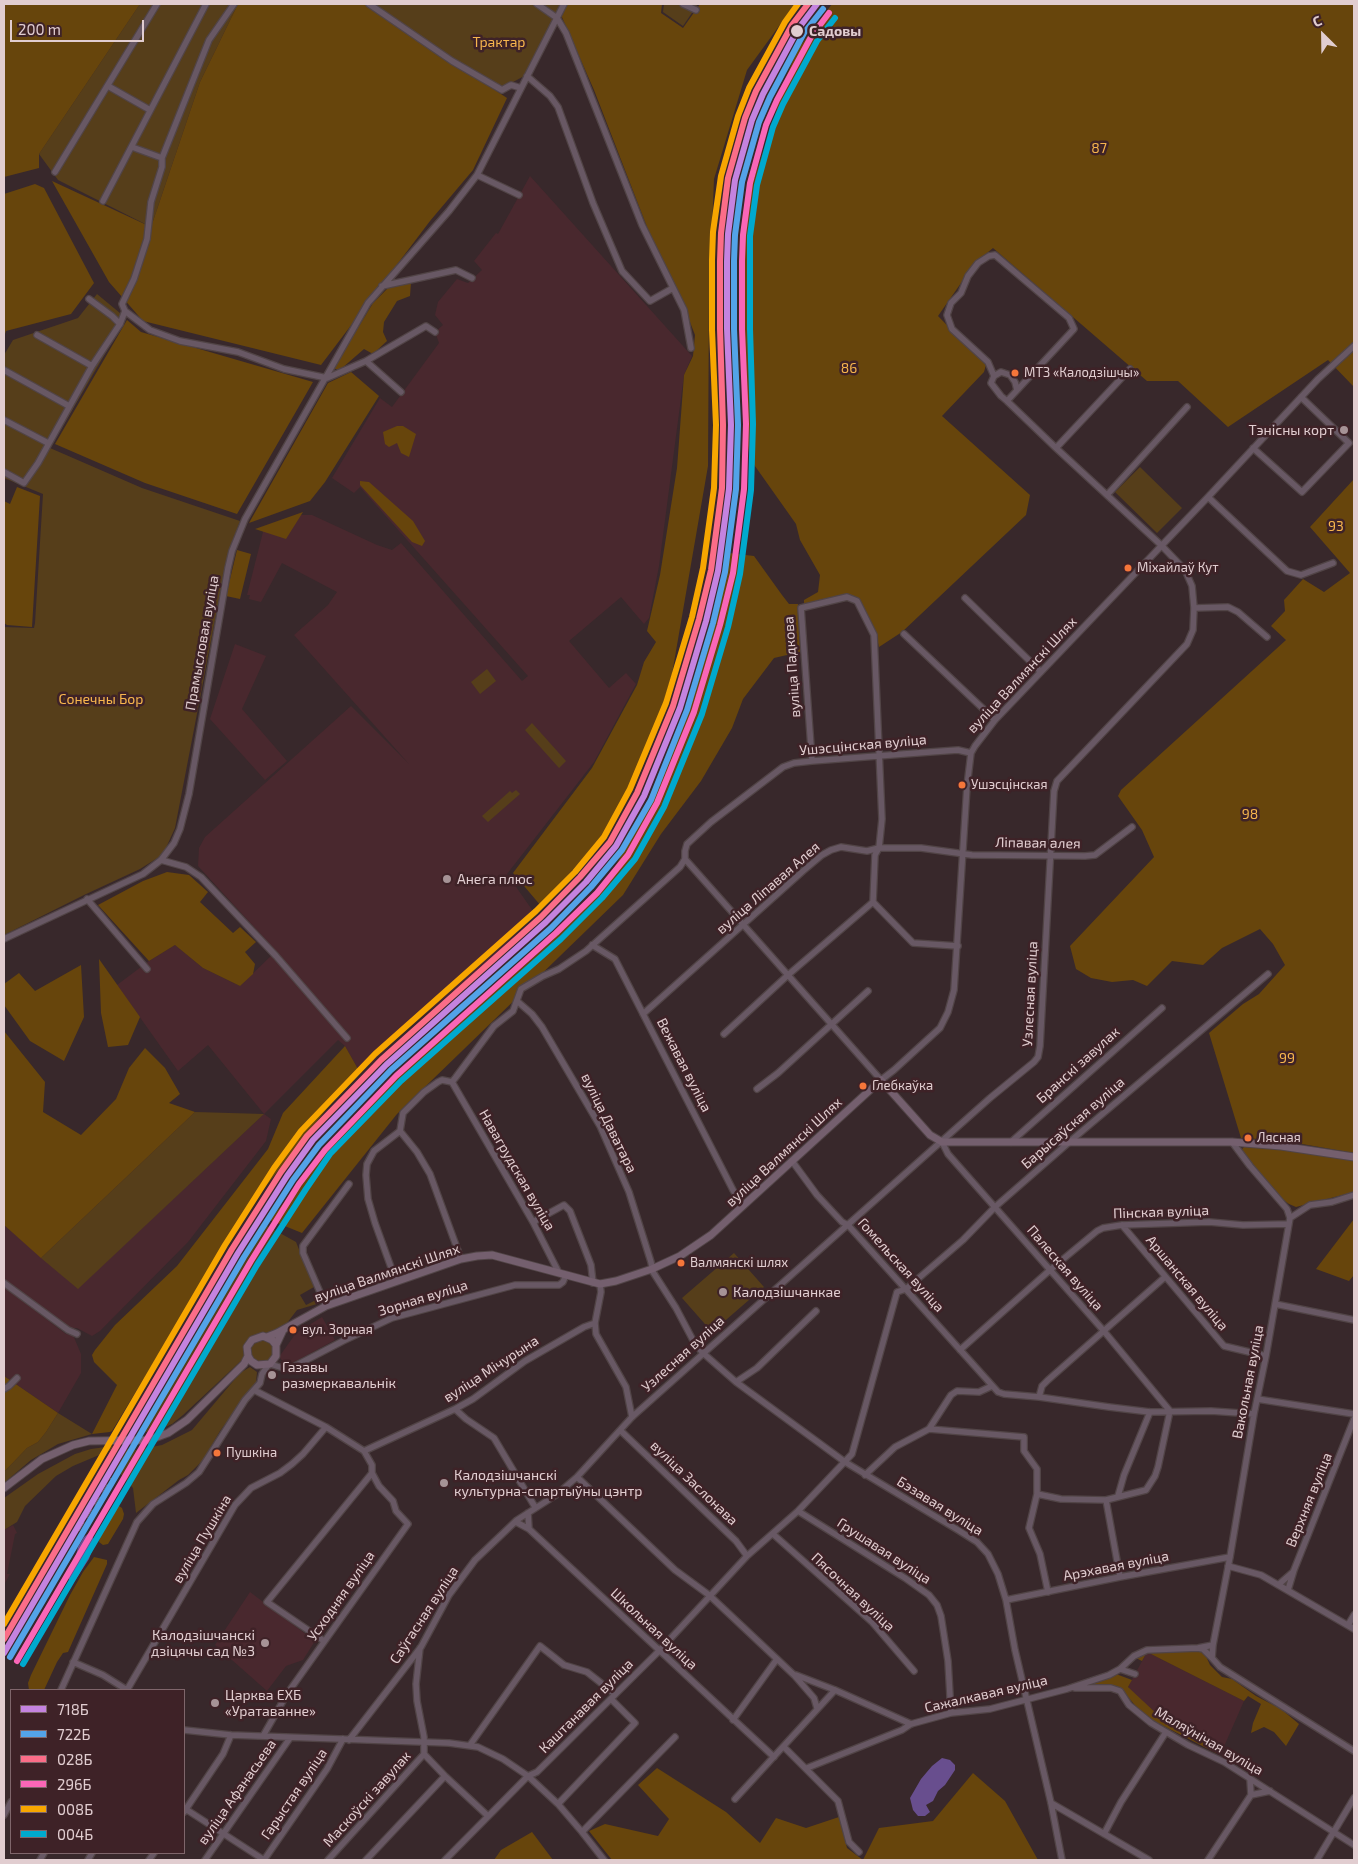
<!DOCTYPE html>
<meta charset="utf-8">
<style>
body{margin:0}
#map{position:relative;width:1358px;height:1864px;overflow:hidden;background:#38282b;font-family:"Exo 2",sans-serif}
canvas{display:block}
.frame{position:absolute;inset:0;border:5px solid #e1cdd0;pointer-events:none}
.legend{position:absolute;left:10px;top:1689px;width:175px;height:165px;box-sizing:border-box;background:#3e2227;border:1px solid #7f666b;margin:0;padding:6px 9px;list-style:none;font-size:15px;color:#e1cdd0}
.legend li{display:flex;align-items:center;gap:10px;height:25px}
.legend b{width:25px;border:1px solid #7f666b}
.north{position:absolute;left:1298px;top:10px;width:50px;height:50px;-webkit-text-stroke:4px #3e2227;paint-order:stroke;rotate:337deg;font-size:14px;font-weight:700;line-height:20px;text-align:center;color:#e1cdd0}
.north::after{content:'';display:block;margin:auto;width:18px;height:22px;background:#e1cdd0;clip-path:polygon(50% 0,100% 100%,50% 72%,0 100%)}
.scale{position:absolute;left:10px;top:20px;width:134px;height:22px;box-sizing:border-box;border:2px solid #e1cdd0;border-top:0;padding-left:6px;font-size:15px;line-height:18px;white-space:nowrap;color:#e1cdd0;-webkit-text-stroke:4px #3e2227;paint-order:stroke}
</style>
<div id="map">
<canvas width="1358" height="1864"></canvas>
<div class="frame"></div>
<ul class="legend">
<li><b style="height:6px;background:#c483df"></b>718Б</li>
<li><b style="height:6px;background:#53a3e8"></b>722Б</li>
<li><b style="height:6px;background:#fb6d88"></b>028Б</li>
<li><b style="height:6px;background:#fa66b7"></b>296Б</li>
<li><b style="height:6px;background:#f7a600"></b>008Б</li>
<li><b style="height:6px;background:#00a9ce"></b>004Б</li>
</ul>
<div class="north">С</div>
<div class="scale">200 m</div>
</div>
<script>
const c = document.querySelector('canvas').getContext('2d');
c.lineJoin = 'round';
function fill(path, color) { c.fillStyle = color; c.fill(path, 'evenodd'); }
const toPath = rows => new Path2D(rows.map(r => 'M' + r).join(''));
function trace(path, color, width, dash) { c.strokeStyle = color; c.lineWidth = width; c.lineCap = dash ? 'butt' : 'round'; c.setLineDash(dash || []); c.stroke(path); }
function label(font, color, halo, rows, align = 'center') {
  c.font = font + ' "Exo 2",sans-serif'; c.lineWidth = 5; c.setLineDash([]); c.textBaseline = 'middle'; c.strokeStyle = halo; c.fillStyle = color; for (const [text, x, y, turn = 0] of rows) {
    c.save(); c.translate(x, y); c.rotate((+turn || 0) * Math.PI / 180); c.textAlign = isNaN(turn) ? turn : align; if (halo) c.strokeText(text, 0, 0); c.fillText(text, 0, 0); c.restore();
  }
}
fill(toPath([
 [530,176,692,356,684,375,659,566,649,618,644,624,621,597,569,641,609,688,626,673,636,684,594,762,507,874,535,914,493,958,398,1037,371,1064,358,1069,345,1046,338,1040,264,1114,271,1119,266,1141,188,1242,100,1331,92,1336,77,1328,67,1328,4,1280,4,1225,78,1288,264,1114,208,1045,178,1071,117,985,149,961,175,945,203,968,240,986,276,951,198,866,199,848,205,837,351,706,409,764,294,635,328,605,337,592,282,563,261,602,249,599,250,595,247,595,264,528,299,515,312,515,377,545,392,550,401,543,522,681,528,676,360,487,354,493,332,478,380,398,392,407,439,343,435,332,443,325,435,315,438,302,457,279,468,283,482,270,474,261,496,233,498,234],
 [235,644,266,656,242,709,287,761,265,780,210,719],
 [4,1287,66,1334,73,1335,81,1354,81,1373,58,1413,4,1376],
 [322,1317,335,1340,287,1366,279,1357,296,1333],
 [13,1525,17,1533,15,1534,7,1574,10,1574,5,1583,4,1530],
 [250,1592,315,1641,303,1660,286,1666,267,1691,215,1645],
 [1147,1652,1244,1701,1222,1751,1151,1715,1128,1687]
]), '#49282e');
fill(toPath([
 [140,4,238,4,200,82,151,227,58,180,39,154],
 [373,4,562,4,526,75,502,88,453,59],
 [664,4,698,4,683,26,663,12],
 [97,294,126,318,50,448,142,488,240,521,229,550,225,568,175,828,165,850,159,857,140,869,84,895,4,935,4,627,34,628,35,623,43,494,4,478,4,355,13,340,78,318],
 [1140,467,1182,508,1157,533,1115,492],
 [487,669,496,681,480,694,471,682],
 [532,723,566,761,559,768,525,730],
 [516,790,520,794,488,822,482,816,510,791,512,793],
 [195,1112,264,1114,78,1289,41,1258],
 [262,1223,296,1242,314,1287,300,1295,306,1305,320,1298,320,1303,297,1310,287,1323,270,1334,261,1333,251,1337,243,1359,183,1415,172,1424,158,1430,140,1433],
 [734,1253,764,1287,712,1332,682,1298],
 '250 1351a12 12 0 1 1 24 0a12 12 0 1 1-24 0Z',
 [250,1367,257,1372,256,1382,220,1431,203,1460,188,1475,179,1480,136,1513,133,1488,116,1469,127,1449,136,1450,162,1445,192,1430,240,1373],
 [58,1413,92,1434,58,1444,31,1460,4,1483,4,1472,27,1448,38,1442,46,1432],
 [113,1446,111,1450,73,1466,56,1476,25,1506,17,1522,4,1530,4,1498,38,1474,75,1454,91,1449]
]), '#563e1a');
fill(toPath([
 [4,4,140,4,39,154,39,168,4,177],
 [238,4,364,4,507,98,473,170,430,221,321,365,143,321,109,282,52,181,151,227,200,82],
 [567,4,662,4,661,13,683,28,700,4,795,4,747,70,714,179,709,299,708,466,672,674,647,756,604,834,541,906,513,873,592,768,637,685,644,662,656,642,647,631,660,575,677,468,684,375,693,356,695,335,678,291,654,245,594,90,561,15],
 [832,4,1354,4,1354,387,1328,360,1228,427,1178,381,1147,381,993,248,975,263,938,316,986,365,984,372,942,416,1030,495,1026,515,902,632,879,647,876,634,859,600,848,595,804,605,804,600,818,592,820,575,800,540,796,524,750,459,745,425,747,385,741,312,740,241,743,212,775,115,786,77,798,49],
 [35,184,44,188,94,283,71,314,6,331,4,337,4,194],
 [411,282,410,296,397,301,384,322,383,332,387,341,373,354,364,349,341,369,333,369,373,303,388,288],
 [127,320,141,332,313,382,237,514,145,483,55,444],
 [351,372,379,396,325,482,310,501,249,523,328,383],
 [397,426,403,426,416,434,409,457,401,453,397,443,389,447,385,444,383,432],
 [1354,479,1354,1153,1279,1140,1241,1138,1209,1033,1243,1004,1259,994,1285,965,1273,944,1260,929,1222,948,1203,965,1172,961,1147,986,1133,980,1112,982,1091,978,1076,969,1070,946,1154,857,1142,830,1118,796,1121,790,1286,640,1271,626,1285,611,1284,600,1303,579,1324,592,1350,573,1310,527],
 [360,481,369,482,413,521,425,541,422,546,412,542,360,485],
 [17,487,40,496,32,627,7,625,4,623,4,501,10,504],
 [303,512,286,539,255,529],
 [237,550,251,554,240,599,226,596],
 [729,553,754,556,782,595,789,604,798,604,800,652,774,658,743,699,732,728,701,781,661,834,623,895,397,1114,302,1233,270,1220,321,1156,389,1085,552,941,612,873,649,802,694,687,713,620],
 [167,872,189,875,208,892,200,902,233,933,240,927,256,942,245,952,255,964,253,974,240,986,203,968,175,945,149,961,98,905,143,881],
 [99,959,140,1017,128,1045,108,1047,101,1013],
 [81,965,84,1017,64,1061,30,1041,4,1005,4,984,19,973,35,991],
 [4,1031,45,1082,43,1112,81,1135,116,1099,129,1068,145,1048,165,1068,180,1094,169,1103,195,1112,41,1258,4,1225],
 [345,1046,358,1069,241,1218,112,1431,110,1432,92,1434,117,1385,94,1362,92,1355,95,1350,115,1325,177,1266,268,1149,283,1113],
 [1245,1146,1297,1150,1354,1161,1354,1192,1296,1207,1289,1204,1282,1199,1250,1163,1242,1149],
 [1354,1219,1354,1275,1349,1281,1316,1269],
 [4,1376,58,1413,46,1432,38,1442,27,1448,4,1472],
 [119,1506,122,1508,124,1514,123,1519,108,1544,103,1545,99,1542,100,1533,104,1522,114,1507],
 [94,1557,107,1560,107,1564,68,1652,63,1653,57,1662,44,1690,29,1690,28,1683,31,1675,70,1595,83,1572],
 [1202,1650,1205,1654,1210,1665,1222,1677,1232,1679,1256,1696,1281,1709,1299,1724,1286,1746,1274,1732,1264,1727,1251,1733,1253,1723,1261,1704,1248,1696,1244,1701,1147,1652,1142,1661,1136,1658,1147,1652,1173,1652],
 [1116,1674,1132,1680,1128,1687,1159,1716,1220,1746,1216,1753,1150,1719,1138,1709,1124,1692,1115,1686,1088,1685],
 [657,1768,726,1812,760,1843,776,1818,806,1828,839,1817,847,1848,863,1860,879,1828,933,1821,973,1773,1005,1801,1038,1860,612,1860,589,1831,605,1824,658,1836,669,1819,638,1785],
 [532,1832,553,1860,494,1860,501,1850]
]), '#67450c');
fill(toPath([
 [89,1533,93,1538,94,1545,89,1559,76,1579,73,1581,69,1580,68,1577,73,1568,78,1547,84,1537],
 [942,1758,950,1760,955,1765,955,1770,945,1785,938,1791,933,1801,926,1805,930,1812,925,1816,918,1816,913,1810,910,1798,921,1779,932,1766]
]), '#684e8e');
const minor = toPath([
 [369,4,452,61,502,90,511,85,521,88],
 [537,4,557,18,566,33,642,225,684,310,691,348],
 [683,4,696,10],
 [527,76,550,96,558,107,593,203,622,271,650,301,673,288],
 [108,86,150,110],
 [132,147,162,158],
 [55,172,157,4],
 [477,175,519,195],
 [103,201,206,4],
 [382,286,456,270,472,278],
 [89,299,112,316,120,324],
 [125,311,150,330,180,341,238,352,284,369,327,378,366,361,426,326,435,332],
 [37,335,92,366],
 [366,361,401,392],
 [4,370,69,406],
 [994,376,1001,372,1010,375,1015,382,1017,390],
 [4,420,48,443],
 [1056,448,1130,369],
 [1253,448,1302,492,1349,443,1301,397],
 [4,472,24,483,38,463,92,366,120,324,125,311,122,304,134,279,147,239,151,202,162,167,162,158,209,40,234,4],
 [1107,495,1187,407],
 [1208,497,1287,571,1301,575,1333,563],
 [965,598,1041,672],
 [1194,608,1228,607,1238,612,1267,637],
 [904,634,995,720],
 [812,761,801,608,847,597,857,601,874,635,882,819,879,848,875,855,873,902,913,943,958,946],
 [685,859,881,1080,894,1070,940,1028,948,1012,954,990,967,786,971,753,975,746,995,720,1208,497,1318,379,1354,346],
 [161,860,186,867,201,877,276,956,347,1038],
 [87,899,147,969],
 [4,939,143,874,161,860,174,843,180,829,189,794,228,568,232,551,245,519,368,303,449,211,477,175,564,4],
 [592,945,615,959,733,1190,743,1206],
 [517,1001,532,1014,542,1027,600,1126,629,1192,651,1262,653,1272,676,1308,695,1344,703,1353,736,1382,845,1462,958,1530,977,1542,988,1554,998,1574,1006,1600,1015,1650,1051,1803,1062,1860],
 [643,1014,803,871,822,855,831,850,841,847,867,851,879,848,921,848,972,855,1085,856,1095,855,1132,827],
 [724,1034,788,975,873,902],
 [452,1082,533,1222,559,1273],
 [757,1089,778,1073,868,991],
 [400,1131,417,1152,430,1174,461,1259],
 [942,1142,948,1154,1103,1330,1170,1411,1158,1467,1155,1476,1146,1490,1106,1500,1061,1499,1037,1494],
 [1011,1142,1162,1008],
 [1232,1142,1250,1166,1287,1209,1290,1218,1266,1356,1254,1414,1230,1557,1213,1645,1212,1658,1220,1667,1354,1751],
 [792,1161,817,1195,842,1222,848,1225,998,1392,1004,1394,1039,1397,1109,1407,1150,1412,1211,1411,1254,1414],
 [1290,1218,1310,1205,1332,1202,1354,1195],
 [533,1222,564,1205,570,1211,591,1265,593,1283],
 [1122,1225,1224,1346,1266,1356],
 [396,1281,375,1223,368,1199,366,1175,367,1164,374,1151,400,1131,403,1113,424,1092,438,1082,442,1080,452,1082,456,1077,494,1026,513,1011,521,989,543,976,559,969,586,951,680,867,685,859,685,851,687,844,711,822,783,767,794,763,812,761,930,752,958,750,971,753],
 [4,1283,68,1330,77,1334],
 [600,1284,601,1292,595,1323,596,1334,626,1387,632,1417],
 [1275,1304,1354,1320],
 [326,1306,303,1253,303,1246,349,1184],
 [960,1350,1050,1270,1097,1231,1103,1228,1122,1225,1209,1222,1243,1225,1289,1224],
 [270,1364,286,1369,291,1368,343,1341,392,1318,515,1285,559,1285,563,1282,566,1275],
 [736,1382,757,1368,816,1311],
 [4,1389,9,1386,17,1378],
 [254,1390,326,1427,364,1451,372,1465,372,1473,379,1486,393,1501,396,1511,408,1524,287,1694,263,1736],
 [1039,1397,1042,1386,1048,1380,1165,1277],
 [1257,1399,1354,1414],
 [455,1409,466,1419,494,1438,535,1507],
 [929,1429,951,1395,957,1391,979,1392,992,1386],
 [621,1431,736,1541,747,1556],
 [364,1451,455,1409,473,1399,525,1361,584,1327,595,1323],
 [865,1475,895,1447,929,1429,1024,1437,1024,1451,1037,1469,1037,1494,1029,1528,1040,1554,1048,1592],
 [577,1477,675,1570,709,1595,794,1675,814,1698,817,1708],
 [1118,1496,1124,1475,1150,1412],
 [1106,1500,1120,1577],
 [798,1511,905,1578,929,1595,937,1605,941,1616,948,1661,951,1713],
 [528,1513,529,1529],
 [516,1522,529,1529,774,1757],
 [773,1534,872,1622,914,1671],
 [1228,1566,1261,1575,1354,1629],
 [1278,1585,1293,1572],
 [1288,1590,1294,1570,1354,1419],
 [1006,1600,1120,1577,1230,1557],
 [1348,1625,1354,1615],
 [324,1641,267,1602,372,1473],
 [420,1648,416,1684,417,1701,424,1737,424,1754,445,1776,488,1816],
 [1198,1648,1203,1649,1212,1658],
 [73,1662,103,1675,127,1690],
 [1120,1669,1135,1674],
 [796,1675,835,1690,911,1724],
 [1075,1688,1111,1688,1120,1691,1129,1705,1151,1723,1188,1745,1224,1762,1354,1845],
 [61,1690,137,1522,153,1504,186,1483,199,1472,245,1400,260,1383,262,1374,269,1364],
 [127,1690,235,1505,251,1488,280,1473,292,1464,303,1454,326,1427],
 [733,1720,777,1659],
 [184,1730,231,1735,449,1743,478,1747,503,1759,528,1776,558,1804,582,1832,604,1860],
 [349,1740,421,1647,449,1595,475,1560,517,1520,556,1495,577,1477,632,1417,990,1098,1034,1062,1038,1057,1040,1046,1054,791,1057,781,1187,644,1193,630,1194,608,1192,586,1185,570,1161,545,1056,448,1007,401,1001,396,991,383,994,376,988,362,952,329,947,315,951,303,961,293,968,276,978,263,989,256,995,255,1069,318,1074,329,1007,401],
 [470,1745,540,1646,564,1665,587,1672,615,1694],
 [784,1747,838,1801,849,1842,859,1852],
 [807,1768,902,1730,911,1724,951,1713,990,1709,1067,1689,1109,1675,1120,1669,1134,1656,1147,1650,1198,1648,1213,1645],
 [1250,1779,1251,1795],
 [735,1799,835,1690],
 [1051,1803,1149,1860],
 [558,1804,635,1723,611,1699],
 [184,1808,264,1860],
 [184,1812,223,1754,231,1735],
 [4,1815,11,1802],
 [582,1832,675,1737],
 [1104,1834,1121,1802,1166,1732],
 [40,1860,44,1853],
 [88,1860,92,1853],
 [149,1860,154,1853],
 [205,1860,290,1738],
 [264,1860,327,1769,343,1739],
 [328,1860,424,1754],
 [366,1860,445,1776],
 [445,1860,528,1776,537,1772,659,1651,747,1556,798,1511,852,1454,897,1292,906,1289,963,1240,995,1207,1074,1138,1268,974],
 [1208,1860,1251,1795,1270,1791],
 [1317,1860,1354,1798]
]);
const major = toPath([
 [267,1337,277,1333,326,1306,461,1259,477,1256,492,1255,600,1284,616,1281,652,1269,680,1256,711,1235,881,1080,930,1135,942,1142,1232,1142,1281,1146,1354,1157],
 [248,1356,251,1361,257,1365,270,1364,276,1356,276,1345,283,1330],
 [4,1488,42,1459,73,1445,89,1441,149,1440,168,1433,187,1420,244,1364,248,1356,247,1347,252,1340,263,1336,272,1340,276,1345]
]);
trace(minor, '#514446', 8);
trace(major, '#514446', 9);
trace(minor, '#685864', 5.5);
trace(major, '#745f6e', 7);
trace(toPath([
 [79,1531,111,1478]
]), '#6e5f66', 1, [10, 5]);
trace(toPath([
 [4,1653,238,1253,287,1176,313,1140,386,1065,546,922,586,882,616,846,644,796,680,708,706,621,718,571,729,489,731,425,727,329,727,261,728,234,735,180,752,120,763,94,798,29,817,4]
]), '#c483df', 6);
trace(toPath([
 [10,1657,244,1257,293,1180,319,1145,391,1070,551,928,591,887,622,850,651,800,687,710,713,623,725,572,736,489,738,425,734,329,734,261,735,235,742,182,759,122,770,97,804,33,823,9]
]), '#53a3e8', 6);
trace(toPath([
 [4,1639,232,1249,281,1172,307,1136,381,1060,541,917,580,877,610,842,637,793,673,706,699,619,711,570,722,488,723,425,720,329,720,261,721,233,728,178,745,118,756,91,792,25,808,4]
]), '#fb6d88', 6);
trace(toPath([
 [17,1661,251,1261,299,1184,325,1150,396,1076,556,933,597,893,628,855,657,803,694,712,720,625,733,573,744,489,746,424,742,329,742,261,743,235,750,183,766,125,777,100,811,37,829,13]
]), '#fa66b7', 6);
trace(toPath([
 [4,1624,225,1245,274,1168,301,1131,375,1054,536,911,575,872,604,837,630,789,666,703,692,617,703,568,714,488,716,425,712,330,712,260,713,232,721,176,738,116,749,88,785,22,798,4]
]), '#f7a600', 6);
trace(toPath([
 [23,1664,257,1265,306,1189,330,1154,401,1081,561,939,602,898,635,859,664,807,702,714,728,627,740,574,751,490,753,424,750,329,750,236,757,185,773,127,783,104,817,41,835,18]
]), '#00a9ce', 6);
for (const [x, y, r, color] of [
 [797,31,7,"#e1cdd0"],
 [1015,373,4.5,"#f5763a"],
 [1344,430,5,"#a69396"],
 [1128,568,4.5,"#f5763a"],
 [962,785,4.5,"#f5763a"],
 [447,879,5,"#a69396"],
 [863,1086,4.5,"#f5763a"],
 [1248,1138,4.5,"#f5763a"],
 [681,1263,4.5,"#f5763a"],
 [723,1292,5,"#a69396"],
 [293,1330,4.5,"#f5763a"],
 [272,1375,5,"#a69396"],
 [217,1453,4.5,"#f5763a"],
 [444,1483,5,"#a69396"],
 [265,1643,5,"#a69396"],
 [215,1703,5,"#a69396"]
]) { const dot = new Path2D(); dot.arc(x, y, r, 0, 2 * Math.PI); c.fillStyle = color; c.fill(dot); trace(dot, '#3e2227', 2); }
label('13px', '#e1cdd0', '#3e2227', [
 ["МТЗ «Калодзішчы»",1024,373],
 ["Міхайлаў Кут",1137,568],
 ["Ушэсцінская",971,785],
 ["Глебкаўка",872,1086],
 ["Лясная",1257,1138],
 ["Валмянскі шлях",690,1263],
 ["вул. Зорная",302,1330],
 ["Пушкіна",226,1453]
], 'left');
label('bold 14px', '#e1cdd0', '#3e2227', [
 ["Садовы",809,31]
], 'left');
label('14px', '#f8b64d', '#3e2227', [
 ["Трактар",499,42],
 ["87",1099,148],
 ["86",849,368],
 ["93",1336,526],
 ["Сонечны Бор",101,699],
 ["98",1250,814],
 ["99",1287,1058]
]);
label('14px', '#e1cdd0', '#3e2227', [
 ["Тэнісны корт",1334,430,"right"],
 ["Анега плюс",457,879],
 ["Калодзішчанкае",733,1292],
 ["Газавы",282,1367],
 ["размеркавальнік",282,1383],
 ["Калодзішчанскі",454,1475],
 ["культурна-спартыўны цэнтр",454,1491],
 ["Калодзішчанскі",255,1635,"right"],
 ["дзіцячы сад №3",255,1651,"right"],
 ["Царква ЕХБ",225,1695],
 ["«Уратаванне»",225,1711]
], 'left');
label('14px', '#e1cdd0', '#3e2227', [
 ["Прамысловая вуліца",202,643,-80],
 ["вуліца Падкова",792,667,-94],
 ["вуліца Валмянскі Шлях",1022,675,-47],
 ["Ушэсцінская вуліца",863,745,-5],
 ["Ліпавая алея",1038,843,1],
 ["вуліца Ліпавая Алея",768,888,-41],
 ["Узлесная вуліца",1030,994,-87],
 ["Вежавая вуліца",684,1065,63],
 ["Бранскі завулак",1078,1065,-42],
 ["вуліца Даватара",609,1123,64],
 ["Барысаўская вуліца",1073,1123,-41],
 ["вуліца Валмянскі Шлях",784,1152,-43],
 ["Навагрудская вуліца",517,1170,60],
 ["Пінская вуліца",1161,1212,-2],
 ["Гомельская вуліца",901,1265,48],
 ["Палеская вуліца",1065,1268,49],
 ["вуліца Валмянскі Шлях",387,1273,-19],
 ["Аршанская вуліца",1187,1283,50],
 ["Зорная вуліца",423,1298,-17],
 ["Узлесная вуліца",683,1354,-42],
 ["вуліца Мічурына",491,1369,-33],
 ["Вакольная вуліца",1248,1382,-79],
 ["вуліца Заслонава",694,1483,44],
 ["Верхняя вуліца",1309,1500,-68],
 ["Бэзавая вуліца",940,1506,32],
 ["вуліца Пушкіна",202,1539,-59],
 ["Грушавая вуліца",884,1551,33],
 ["Арэхавая вуліца",1116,1566,-11],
 ["Пясочная вуліца",853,1592,43],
 ["Усходняя вуліца",341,1596,-55],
 ["Саўгасная вуліца",424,1615,-57],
 ["Школьная вуліца",654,1629,43],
 ["Сажалкавая вуліца",986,1694,-13],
 ["Каштанавая вуліца",586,1706,-45],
 ["Маляўнічая вуліца",1209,1741,30],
 ["вуліца Афанасьева",237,1792,-55],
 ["Гарыстая вуліца",294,1794,-56],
 ["Маскоўскі завулак",367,1799,-48]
]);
</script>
